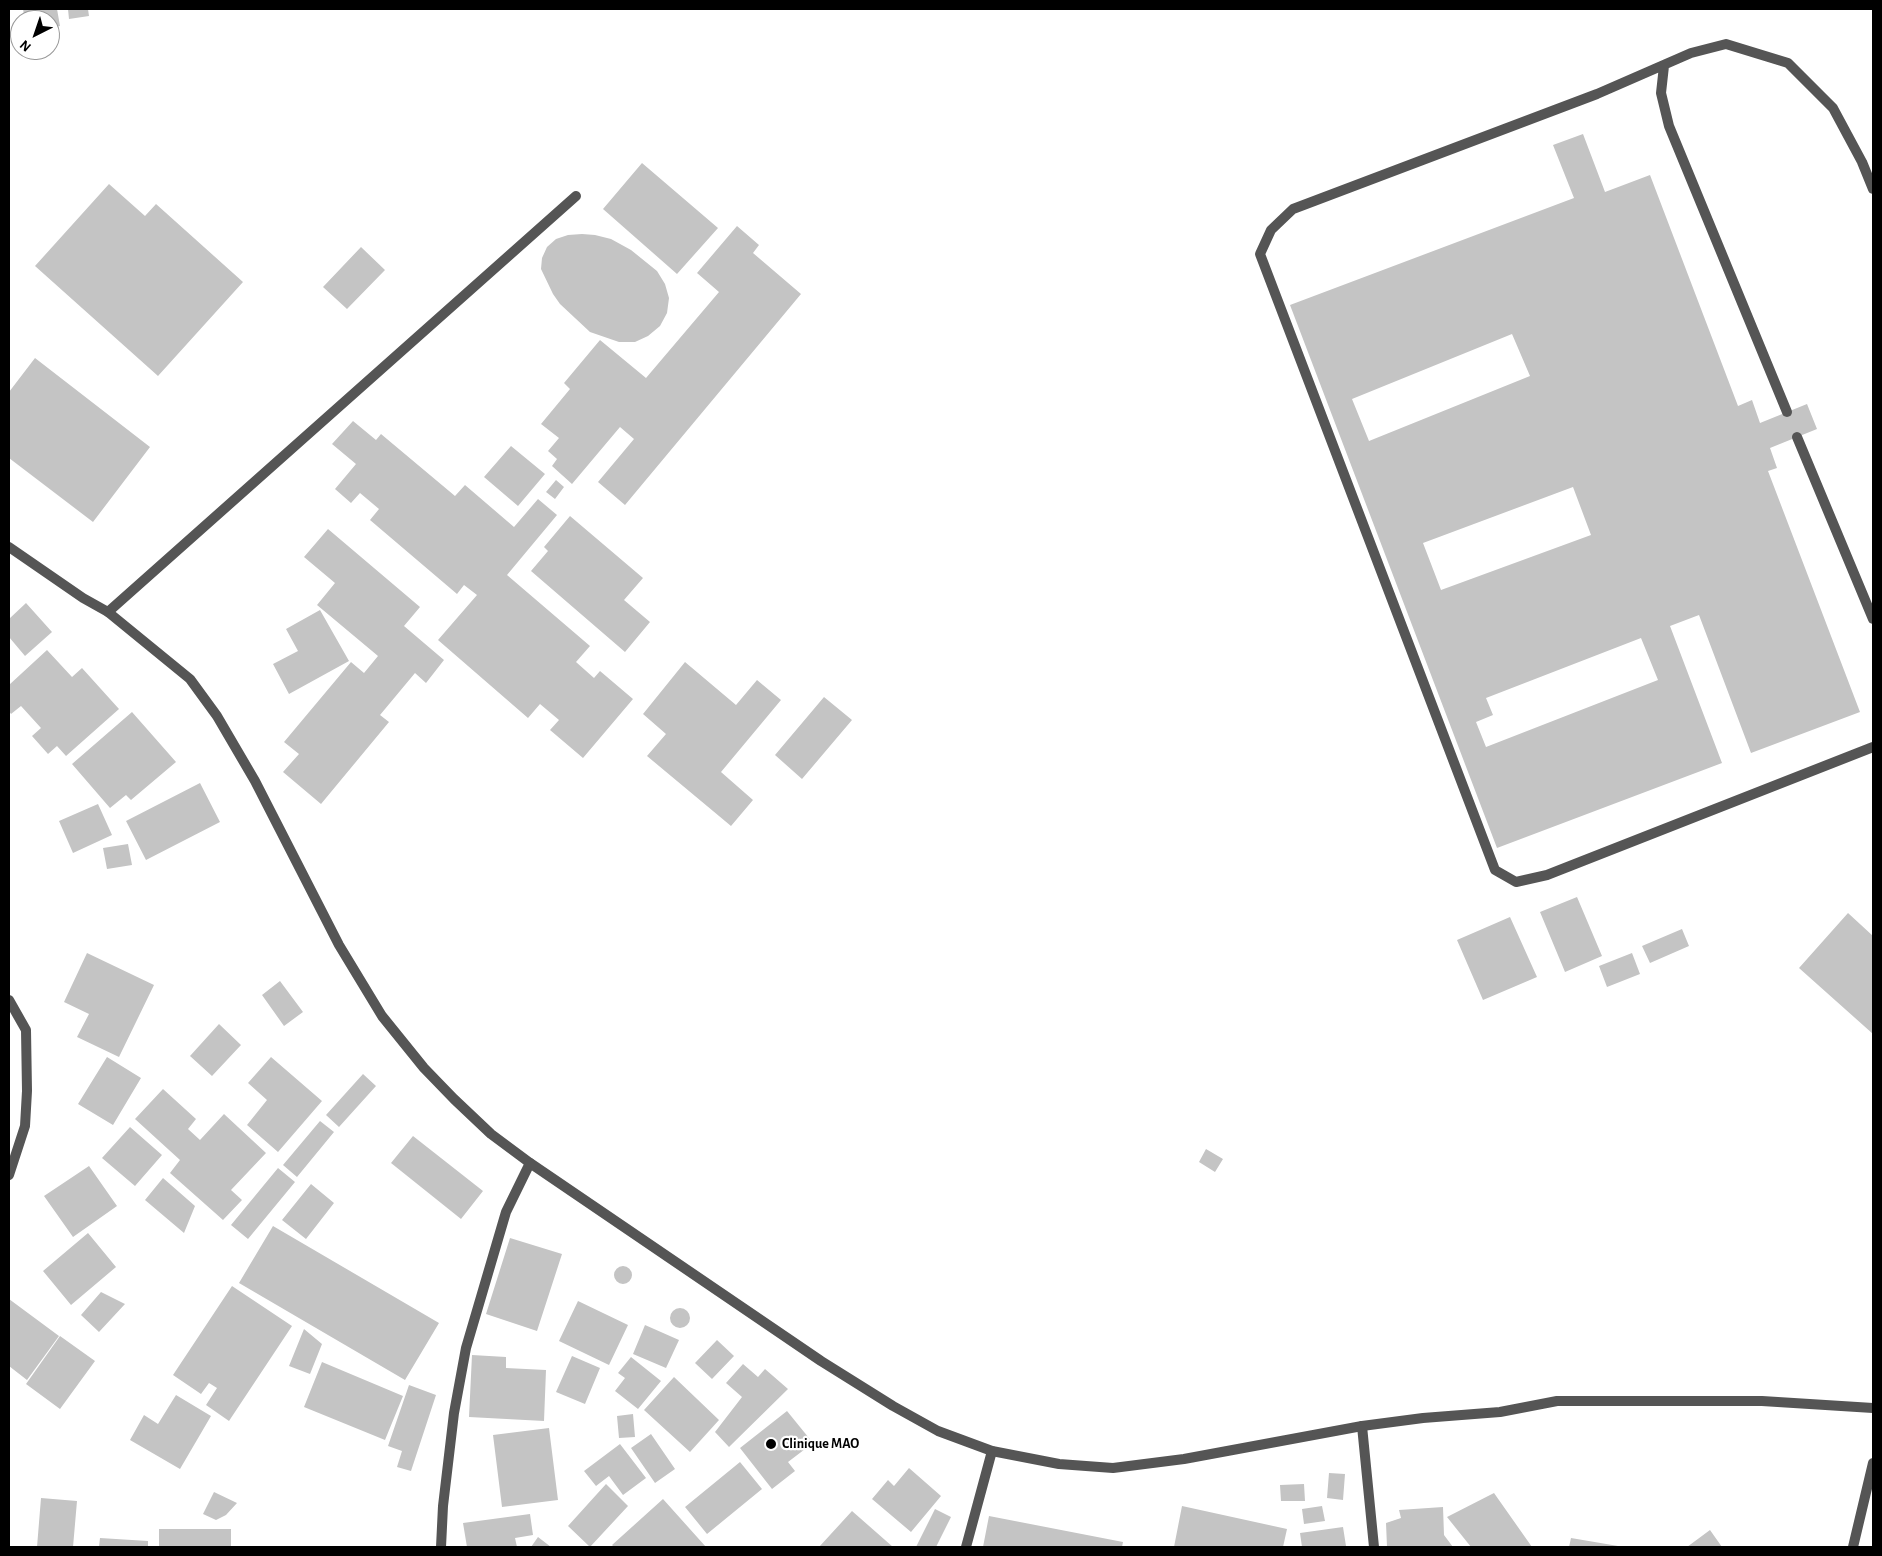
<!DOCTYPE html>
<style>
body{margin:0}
#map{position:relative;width:1882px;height:1556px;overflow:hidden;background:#fff;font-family:"Alegreya Sans",sans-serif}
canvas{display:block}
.frame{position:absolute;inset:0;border:10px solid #000;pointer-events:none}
.north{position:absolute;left:10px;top:10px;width:50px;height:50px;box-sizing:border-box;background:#fff;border:1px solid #999;border-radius:50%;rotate:221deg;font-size:14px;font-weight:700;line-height:20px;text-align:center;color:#000}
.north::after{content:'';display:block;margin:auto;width:18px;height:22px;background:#000;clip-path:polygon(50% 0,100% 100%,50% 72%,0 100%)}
</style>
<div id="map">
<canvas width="1882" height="1556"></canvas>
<div class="frame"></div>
<div class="north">N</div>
</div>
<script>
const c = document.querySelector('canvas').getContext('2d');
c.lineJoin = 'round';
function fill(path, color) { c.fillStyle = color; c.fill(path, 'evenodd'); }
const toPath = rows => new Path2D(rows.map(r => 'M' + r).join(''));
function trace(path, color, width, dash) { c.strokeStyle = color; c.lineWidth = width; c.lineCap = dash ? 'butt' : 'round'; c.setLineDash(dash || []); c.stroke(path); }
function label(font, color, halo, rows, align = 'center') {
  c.font = font + ' "Alegreya Sans",sans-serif'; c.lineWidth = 4.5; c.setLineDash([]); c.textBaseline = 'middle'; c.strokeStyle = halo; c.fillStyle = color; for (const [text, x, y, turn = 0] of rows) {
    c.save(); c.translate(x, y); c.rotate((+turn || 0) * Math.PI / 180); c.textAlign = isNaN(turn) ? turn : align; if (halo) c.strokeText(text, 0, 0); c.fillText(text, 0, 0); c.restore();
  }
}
fill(toPath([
 [23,9,57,9,60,26,50,28,50,20,25,20],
 [68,9,88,9,89,16,69,19],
 [1583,134,1605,192,1650,175,1738,406,1752,400,1760,423,1807,404,1817,429,1770,448,1777,468,1768,471,1860,712,1751,753,1699,615,1670,626,1722,763,1497,848,1290,305,1574,198,1553,145],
 [1512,334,1530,376,1369,441,1352,399],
 [1573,487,1591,535,1441,590,1423,543],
 [1641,638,1658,680,1486,747,1476,722,1493,715,1486,698],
 [642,163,718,228,677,274,603,209],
 [109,184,145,216,156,204,243,282,158,376,35,266],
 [737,226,759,245,753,253,801,294,625,505,598,482,634,439,620,427,572,484,552,466,557,459,548,451,559,438,541,424,570,389,564,383,600,340,646,378,719,292,697,273],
 [582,234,595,235,611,239,631,250,657,271,665,284,669,298,667,313,660,326,648,336,635,342,619,342,590,332,560,304,553,294,541,269,542,258,547,247,556,239,568,235],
 [361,247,385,270,347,309,323,287],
 [35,358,150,447,93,522,9,458,9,392],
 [353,421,376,440,381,434,455,496,465,485,514,527,538,499,557,515,507,575,590,646,576,662,594,678,600,671,633,699,583,758,550,730,559,720,540,704,528,718,438,640,477,595,464,585,457,594,370,520,379,509,360,493,351,503,335,489,356,464,332,444],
 [511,446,545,474,518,506,484,477],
 [556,480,564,487,555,499,546,492],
 [570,516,643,578,624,600,650,622,625,652,531,571,548,551,544,547],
 [328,529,420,607,404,626,444,660,426,683,415,673,380,715,389,722,321,804,283,772,299,754,284,742,351,662,364,673,378,656,317,605,335,583,304,557],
 [26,603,52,632,25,656,9,637,9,619],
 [320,610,349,661,289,694,273,664,298,651,286,629],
 [47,650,72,677,82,668,119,709,66,756,57,746,48,754,32,736,41,728,21,706,11,714,9,711,9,685],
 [685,662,736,705,757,680,781,700,721,772,753,800,731,826,647,756,666,734,643,714],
 [824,697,852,720,802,779,775,755],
 [132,712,176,762,131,800,126,795,110,808,72,764],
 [200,783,220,822,146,860,126,821],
 [98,804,112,835,73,853,59,821],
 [128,844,132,865,107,869,103,848],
 [1577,897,1602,956,1565,972,1540,912],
 [1848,913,1873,936,1873,1034,1799,968],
 [1510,917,1537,977,1483,1000,1457,940],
 [1682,929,1689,946,1650,963,1642,946],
 [87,953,154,985,119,1057,77,1037,89,1014,64,1002],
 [1632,953,1640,974,1607,987,1599,966],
 [280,981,303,1012,284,1026,262,995],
 [219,1024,241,1045,212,1076,190,1056],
 [107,1057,141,1078,113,1125,78,1104],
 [271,1057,322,1101,278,1152,247,1125,267,1100,248,1083],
 [363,1074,376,1086,339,1127,326,1115],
 [163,1089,196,1119,188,1129,200,1140,224,1114,266,1153,231,1190,242,1200,223,1220,170,1173,180,1160,135,1119],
 [320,1121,334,1132,297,1177,283,1165],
 [130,1127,162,1155,135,1186,102,1158],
 [413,1136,483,1191,461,1219,391,1163],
 [1206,1149,1223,1159,1215,1172,1199,1162],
 [89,1166,117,1206,73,1237,44,1196],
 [278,1168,295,1182,248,1239,231,1225],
 [163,1178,195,1206,184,1233,145,1200],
 [311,1184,334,1203,306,1239,282,1220],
 [273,1226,439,1323,405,1380,239,1283],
 [88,1233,116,1267,71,1305,43,1271],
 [510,1238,562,1254,537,1331,486,1314],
 '614 1275a9 9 0 1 1 18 0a9 9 0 1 1-18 0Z',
 [232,1286,292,1326,229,1421,206,1405,217,1388,209,1383,201,1394,173,1375],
 [101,1292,125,1304,99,1332,81,1315],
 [9,1299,59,1336,27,1380,9,1366],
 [578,1301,628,1325,609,1365,559,1341],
 '670 1318a10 10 0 1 1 20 0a10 10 0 1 1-20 0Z',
 [645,1325,679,1340,666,1368,633,1354],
 [304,1329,322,1344,310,1374,289,1366],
 [60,1336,95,1361,60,1409,26,1384],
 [717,1340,734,1356,712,1379,695,1363],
 [472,1355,506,1357,506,1368,546,1370,544,1421,469,1417],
 [572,1356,600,1368,585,1404,556,1392],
 [631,1357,661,1381,638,1409,615,1391,625,1378,618,1373],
 [322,1362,403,1396,385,1440,304,1407],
 [743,1364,758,1377,765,1369,788,1389,729,1447,715,1432,742,1397,726,1383],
 [674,1377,719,1420,690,1452,644,1410],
 [409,1385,436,1395,411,1471,397,1467,402,1451,388,1446],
 [176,1395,211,1416,180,1469,130,1440,144,1415,158,1424],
 [787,1411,813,1443,788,1462,795,1471,772,1489,740,1448],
 [633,1414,635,1437,619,1438,617,1416],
 [549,1428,558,1500,502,1507,493,1435],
 [651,1434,675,1469,655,1483,631,1448],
 [620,1444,646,1478,623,1495,609,1476,596,1486,584,1471],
 [740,1462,762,1489,707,1534,685,1507],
 [909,1468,941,1496,911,1532,872,1499,888,1480,894,1486],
 [1329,1473,1345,1474,1343,1500,1327,1498],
 [606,1484,628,1506,590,1547,568,1526],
 [1304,1484,1305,1501,1281,1501,1280,1485],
 [214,1492,237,1503,226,1515,216,1520,203,1514],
 [1494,1493,1532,1547,1471,1547,1447,1517],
 [41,1498,77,1501,73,1547,37,1547],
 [663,1499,706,1547,614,1547,612,1545],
 [1182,1506,1287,1529,1283,1547,1174,1547],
 [1322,1506,1325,1521,1304,1524,1302,1509],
 [1443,1507,1444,1535,1453,1547,1387,1547,1386,1523,1401,1518,1399,1510],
 [935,1509,951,1517,936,1547,916,1547],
 [852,1511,893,1547,819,1547],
 [530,1514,533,1535,515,1538,517,1547,467,1547,463,1523],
 [989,1516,1123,1542,1122,1547,983,1547],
 [1343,1527,1346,1546,1302,1547,1300,1533],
 [159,1529,231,1529,231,1547,159,1547],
 [1710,1530,1722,1547,1687,1547],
 [538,1537,551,1547,531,1547],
 [100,1538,148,1541,148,1547,99,1547],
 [1571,1538,1618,1546,1618,1547,1569,1547]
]), '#c4c4c4');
trace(toPath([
 [1664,66,1661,93,1669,126,1787,412],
 [1873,189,1862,162,1833,108,1788,63,1726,44,1691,53,1597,94,1293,209,1271,230,1260,254,1495,870,1516,882,1547,875,1873,747],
 [1797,437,1873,619]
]), '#555', 10);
trace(toPath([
 [108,612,576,196],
 [9,1000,26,1030,27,1091,25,1126,9,1175],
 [1362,1426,1374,1547],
 [441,1547,443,1506,454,1413,466,1348,506,1212,530,1163],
 [966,1547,992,1451],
 [1853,1547,1873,1463]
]), '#555', 10);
trace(toPath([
 [9,547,83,598,108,612,190,679,217,716,255,781,339,945,382,1016,424,1068,454,1099,491,1134,530,1163,821,1361,893,1406,938,1431,992,1451,1059,1464,1113,1468,1184,1459,1362,1426,1423,1418,1500,1412,1557,1401,1762,1401,1873,1408]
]), '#555', 10);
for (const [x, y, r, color] of [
 [771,1444,6,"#000"]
]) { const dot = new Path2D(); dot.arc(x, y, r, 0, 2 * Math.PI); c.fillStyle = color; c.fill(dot); trace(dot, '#fff', 2); }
label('bold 14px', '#000', '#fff', [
 ["Clinique MAO",782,1444]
], 'left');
</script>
